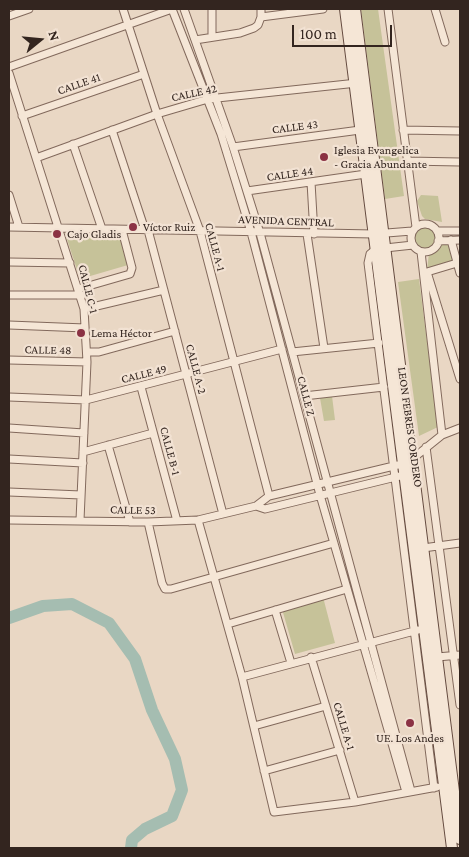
<!DOCTYPE html>
<meta charset="utf-8">
<style>
body{margin:0}
#map{position:relative;width:469px;height:857px;overflow:hidden;background:#e9d7c4;font-family:"Crimson Pro",serif}
canvas{display:block}
.frame{position:absolute;inset:0;border:10px solid #33251f;pointer-events:none}
.north{position:absolute;left:15px;top:15px;width:50px;height:50px;-webkit-text-stroke:4px #f2e2d3;paint-order:stroke;rotate:73deg;font-size:14px;font-weight:700;line-height:20px;text-align:center;color:#33251f}
.north::after{content:'';display:block;margin:auto;width:18px;height:22px;background:#33251f;clip-path:polygon(50% 0,100% 100%,50% 72%,0 100%)}
.scale{position:absolute;left:292px;top:25px;width:100px;height:22px;box-sizing:border-box;border:2px solid #33251f;border-top:0;padding-left:6px;font-size:15px;line-height:18px;white-space:nowrap;color:#33251f;-webkit-text-stroke:4px #f2e2d3;paint-order:stroke}
</style>
<div id="map">
<canvas width="469" height="857"></canvas>
<div class="frame"></div>
<div class="north">N</div>
<div class="scale">100 m</div>
</div>
<script>
const c = document.querySelector('canvas').getContext('2d');
c.lineJoin = 'round';
function fill(path, color) { c.fillStyle = color; c.fill(path, 'evenodd'); }
const toPath = rows => new Path2D(rows.map(r => 'M' + r).join(''));
function trace(path, color, width, dash) { c.strokeStyle = color; c.lineWidth = width; c.lineCap = dash ? 'butt' : 'round'; c.setLineDash(dash || []); c.stroke(path); }
function label(font, color, halo, rows, align = 'center') {
  c.font = font + ' "Crimson Pro",serif'; c.lineWidth = 4.5; c.setLineDash([]); c.textBaseline = 'middle'; c.strokeStyle = halo; c.fillStyle = color; for (const [text, x, y, turn = 0] of rows) {
    c.save(); c.translate(x, y); c.rotate((+turn || 0) * Math.PI / 180); c.textAlign = isNaN(turn) ? turn : align; if (halo) c.strokeText(text, 0, 0); c.fillText(text, 0, 0); c.restore();
  }
}
fill(toPath([
 [361,9,378,9,404,196,385,199],
 [421,195,438,196,442,222,425,219,422,216,417,201],
 '413 238a12 12 0 1 1 24 0a12 12 0 1 1-24 0Z',
 [67,232,121,233,128,265,80,279,65,233],
 [450,242,455,262,427,270,429,253,439,245],
 [419,279,438,427,419,436,398,282],
 [332,396,335,420,324,421,320,398],
 [323,597,335,643,295,654,282,609]
]), '#c6c299');
trace(toPath([
 [9,618,43,606,72,604,109,623,135,659,152,710,175,759,182,790,172,816,145,829,132,840,131,848]
]), '#a5bdb1', 12);
const street = toPath([
 [123,9,157,114,200,231,269,496],
 [172,9,221,134,251,232,320,495,406,792],
 [184,9,233,147,260,233,411,791],
 [388,9,416,227],
 [435,9,445,42],
 [9,16,29,9],
 [261,17,261,9],
 [212,37,212,9],
 [195,40,240,33,254,28,258,25,261,17,323,9],
 [9,67,172,9],
 [9,73,84,309,87,362,80,520],
 [22,116,144,74],
 [112,130,145,230],
 [403,130,460,131],
 [73,144,102,229],
 [233,147,360,130],
 [36,158,157,114,208,99,357,83],
 [407,161,460,162],
 [311,182,314,234],
 [247,191,366,174],
 [9,195,19,227],
 '411 238a14 14 0 1 1 28 0a14 14 0 1 1-28 0Z',
 [9,227,374,234,412,231],
 [148,230,223,514],
 [437,231,460,231],
 [307,234,324,348],
 [451,240,460,273],
 [438,241,460,240],
 [413,245,376,249,370,254,368,263,434,788],
 [9,262,70,263],
 [457,263,427,272,460,379],
 [78,289,130,274,132,268,122,230],
 [9,295,81,295],
 [84,309,164,290],
 [9,325,85,328],
 [87,352,99,352,175,331],
 [292,352,379,343],
 [9,360,87,362],
 [141,387,177,521],
 [304,396,384,387],
 [9,397,86,400,282,349],
 [9,428,84,433],
 [442,435,460,428],
 [108,445,130,522],
 [426,447,460,705],
 [83,452,153,433],
 [9,459,83,463],
 [411,460,442,435,421,252],
 [9,492,81,495],
 [256,506,269,496,398,465],
 [9,520,148,522,198,520,256,506,265,509,400,476],
 [198,520,242,677,274,812,355,802,437,787],
 [148,522,162,583,165,589,171,589,334,543],
 [423,548,460,543],
 [275,610,291,663],
 [228,624,347,589],
 [311,657,355,802],
 [437,657,460,655],
 [242,677,418,630],
 [254,726,326,706],
 [264,771,340,750]
]);
const secondary = toPath([
 [345,9,452,848],
 [355,9,460,839]
]);
trace(street, '#82695c', 9);
trace(secondary, '#644a3f', 12);
trace(street, '#f5e6d6', 7);
trace(secondary, '#f5e6d6', 10);
for (const [x, y, r, color] of [
 [324,157,5,"#8b3244"],
 [133,227,5,"#8b3244"],
 [57,234,5,"#8b3244"],
 [81,333,5,"#8b3244"],
 [410,723,5,"#8b3244"]
]) { const dot = new Path2D(); dot.arc(x, y, r, 0, 2 * Math.PI); c.fillStyle = color; c.fill(dot); trace(dot, '#f2e2d3', 2); }
label('12px', '#33251f', '#f2e2d3', [
 ["CALLE 41",79,84,-19],
 ["CALLE 42",194,93,-12],
 ["CALLE 43",295,127,-7],
 ["CALLE 44",290,174,-8],
 ["AVENIDA CENTRAL",286,221,2],
 ["CALLE A-1",215,247,75],
 ["CALLE C-1",88,289,76],
 ["CALLE 48",48,350,1],
 ["CALLE A-2",196,369,75],
 ["CALLE 49",144,374,-14],
 ["CALLE Z",306,396,75],
 ["LEON FEBRES CORDERO",410,427,82],
 ["CALLE B-1",170,451,75],
 ["CALLE 53",133,510,1],
 ["CALLE A-1",344,726,73]
]);
label('12px', '#33251f', '#f2e2d3', [
 ["Iglesia Evangelica",334,150],
 ["- Gracia Abundante",334,164],
 ["Víctor Ruiz",143,227],
 ["Cajo Gladis",67,234],
 ["Lema Héctor",91,333],
 ["UE. Los Andes",410,738,"center"]
], 'left');
</script>
